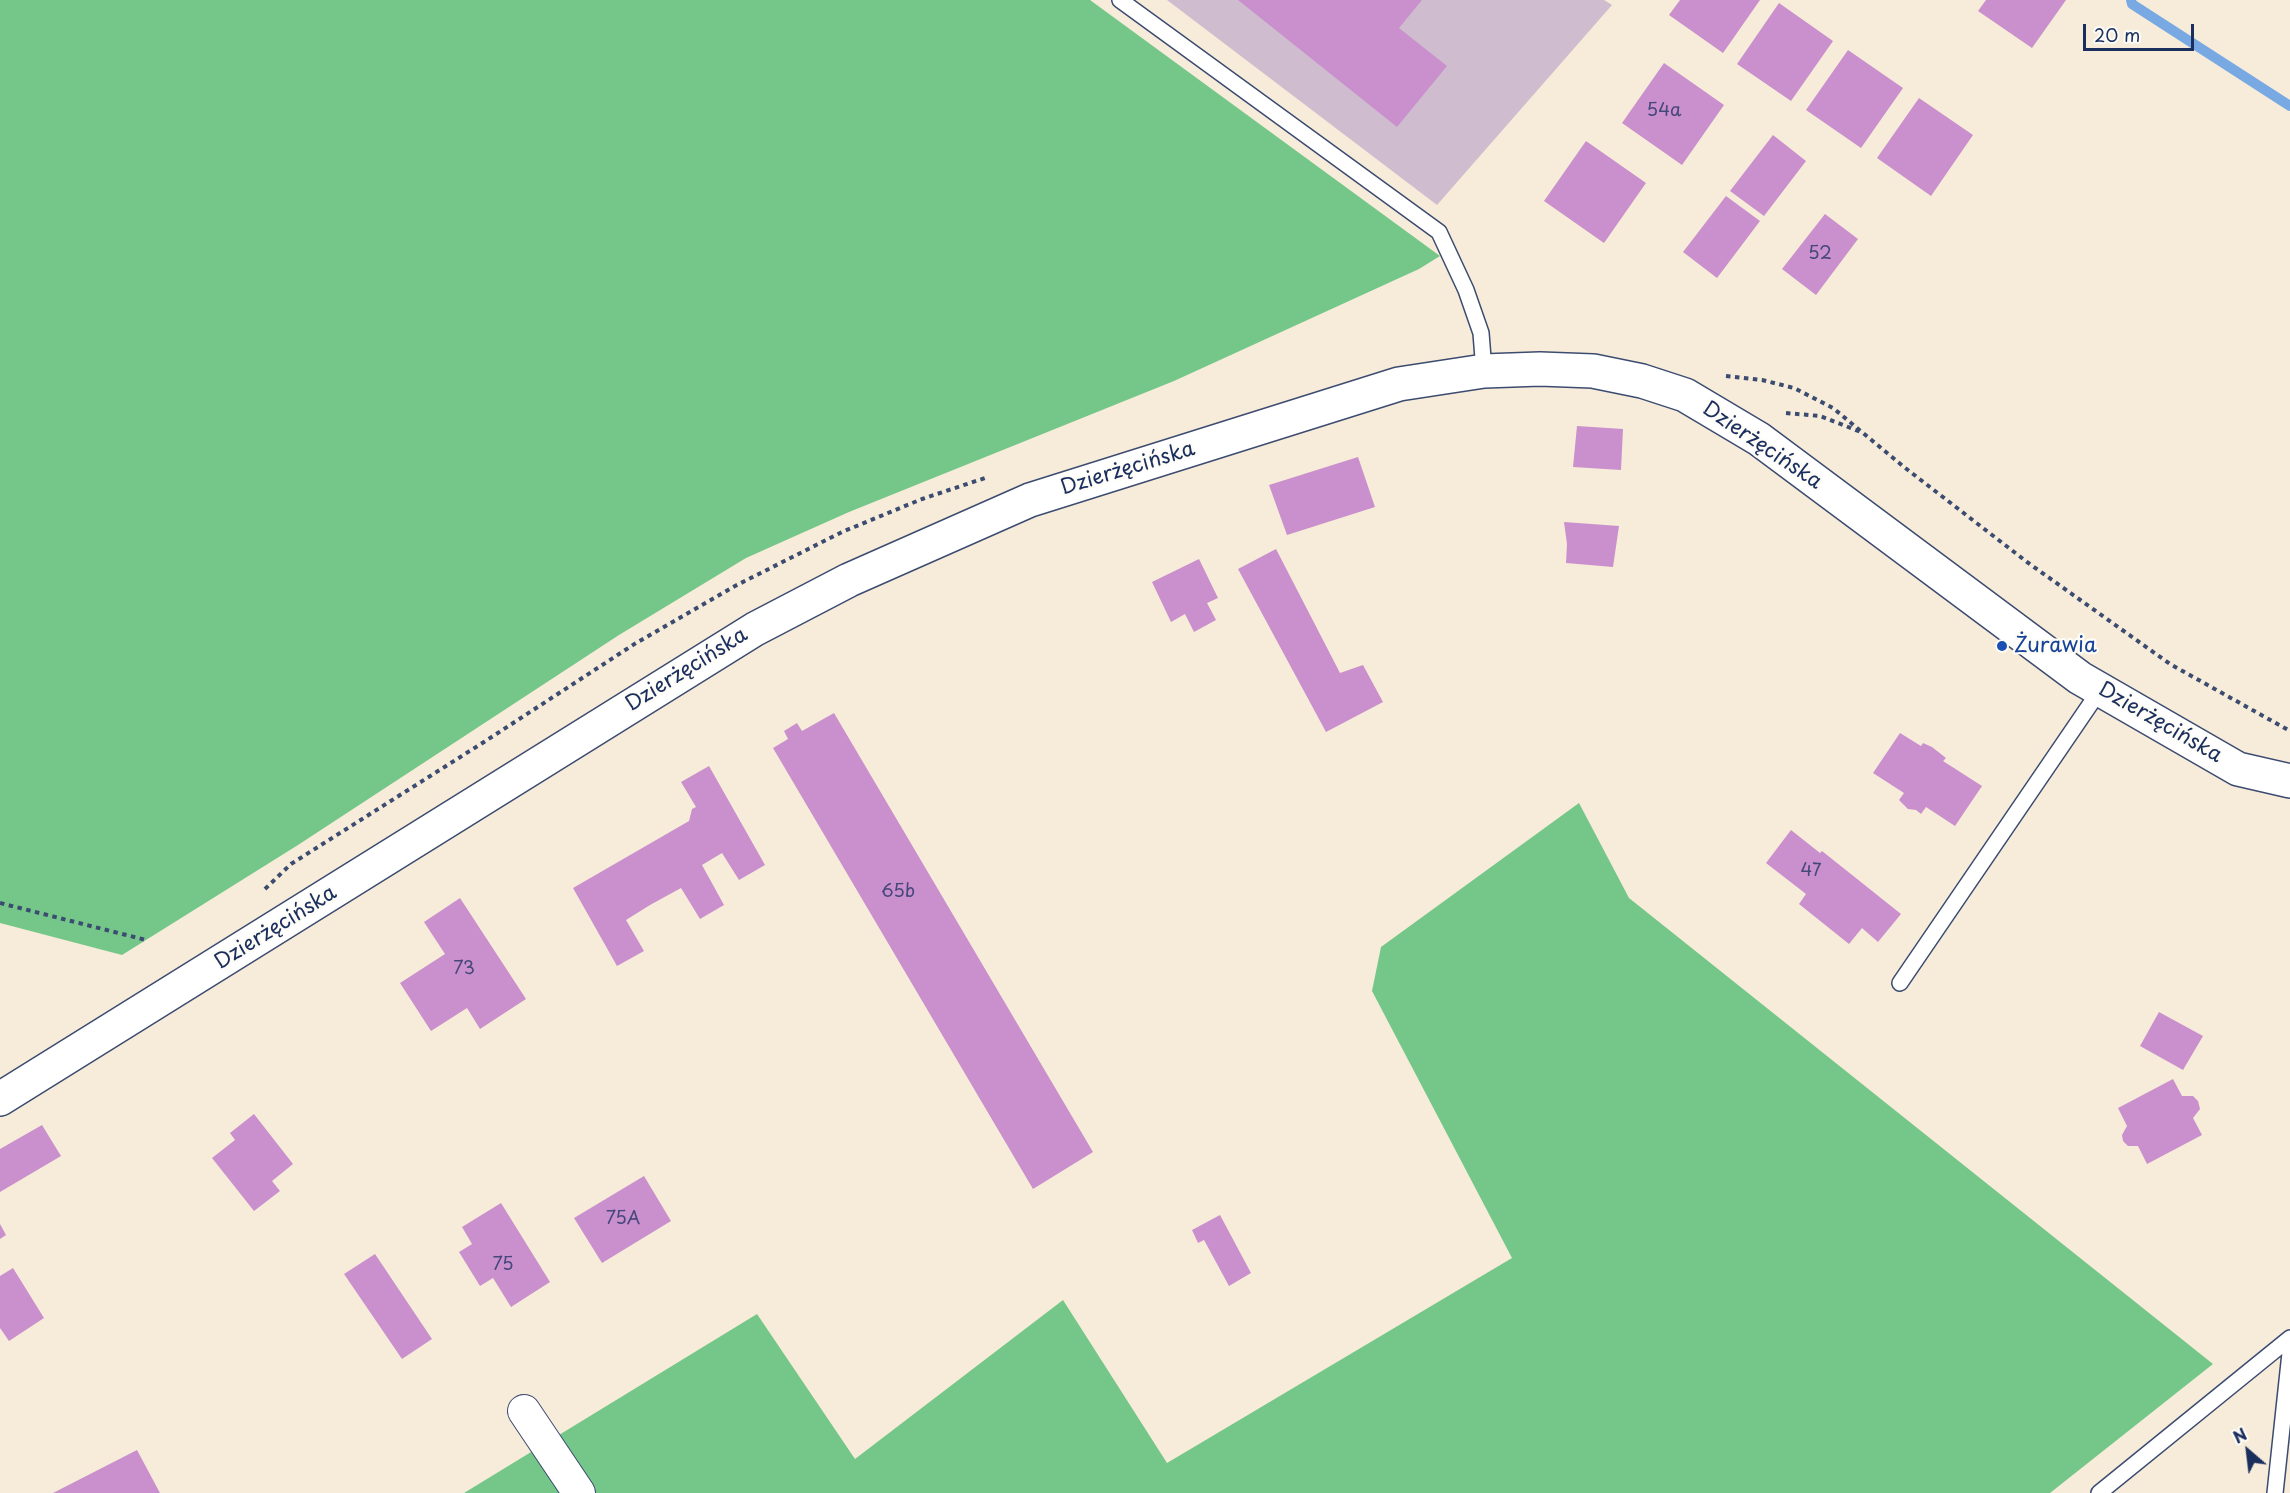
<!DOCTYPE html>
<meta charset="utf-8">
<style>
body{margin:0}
#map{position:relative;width:2290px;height:1493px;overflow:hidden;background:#f7ecd9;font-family:"Playpen Sans",sans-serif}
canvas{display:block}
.north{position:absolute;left:2218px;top:1421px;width:60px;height:60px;-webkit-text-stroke:4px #fdfcf7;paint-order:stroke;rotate:332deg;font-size:16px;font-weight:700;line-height:24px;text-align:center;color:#1b2f5e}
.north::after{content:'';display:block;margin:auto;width:21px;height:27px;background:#1b2f5e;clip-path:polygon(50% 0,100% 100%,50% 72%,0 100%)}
.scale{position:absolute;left:2083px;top:24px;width:111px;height:27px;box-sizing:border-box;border:3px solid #1b2f5e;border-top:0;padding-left:8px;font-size:18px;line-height:21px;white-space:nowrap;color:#1b2f5e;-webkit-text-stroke:4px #fdfcf7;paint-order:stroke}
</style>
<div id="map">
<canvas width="2290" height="1493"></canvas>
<div class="north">N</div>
<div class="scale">20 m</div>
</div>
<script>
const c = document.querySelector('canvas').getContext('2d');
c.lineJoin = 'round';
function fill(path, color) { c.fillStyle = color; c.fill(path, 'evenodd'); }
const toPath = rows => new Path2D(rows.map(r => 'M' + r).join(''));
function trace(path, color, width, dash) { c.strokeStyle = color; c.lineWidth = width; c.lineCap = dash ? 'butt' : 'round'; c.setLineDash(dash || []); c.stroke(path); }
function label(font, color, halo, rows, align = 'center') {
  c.font = font + ' "Playpen Sans",sans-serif'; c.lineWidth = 4.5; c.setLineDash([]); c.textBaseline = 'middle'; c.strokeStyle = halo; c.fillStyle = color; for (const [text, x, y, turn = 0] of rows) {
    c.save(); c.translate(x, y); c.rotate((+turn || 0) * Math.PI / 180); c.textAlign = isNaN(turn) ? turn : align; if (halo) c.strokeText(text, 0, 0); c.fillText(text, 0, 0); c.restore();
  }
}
fill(toPath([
 [1167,0,1604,0,1612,5,1437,205]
]), '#cfbdcf');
fill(toPath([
 [0,0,1090,0,1440,256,1419,269,1174,381,849,512,746,558,619,635,298,845,122,955,0,923],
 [1579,803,1629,898,2213,1364,2050,1493,464,1493,757,1314,855,1459,1063,1300,1167,1463,1512,1258,1372,991,1381,947]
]), '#75c789');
trace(toPath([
 [2131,0,2132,4,2290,106]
]), '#79a9e3', 10);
fill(toPath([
 [1238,0,1422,0,1399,28,1447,66,1397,127],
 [1680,0,1760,0,1723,53,1669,15],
 [1986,0,2066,0,2032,48,1978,11],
 [1779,3,1833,41,1791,101,1737,64],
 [1848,50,1903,88,1861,148,1806,110],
 [1664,63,1724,105,1682,165,1622,123],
 [1919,98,1973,135,1931,196,1877,158],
 [1773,135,1806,161,1764,216,1730,191],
 [1586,141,1646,183,1604,243,1544,201],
 [1726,196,1760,221,1717,278,1683,252],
 [1825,214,1858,239,1816,295,1782,269],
 [1577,426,1623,429,1621,470,1573,467],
 [1358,457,1375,507,1287,535,1269,485],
 [1564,522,1619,526,1613,567,1566,563,1567,544],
 [1276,549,1340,673,1363,665,1383,702,1326,732,1238,569],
 [1199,559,1218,598,1207,603,1216,620,1194,632,1185,614,1171,622,1152,582],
 [834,713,1093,1152,1033,1189,773,748,788,739,784,731,797,723,802,731],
 [1900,733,1921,746,1923,743,1932,747,1946,758,1943,761,1982,786,1955,826,1926,807,1921,814,1916,810,1908,809,1899,800,1904,793,1873,773],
 [709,766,765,865,739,880,722,853,702,865,724,905,700,919,681,888,650,905,626,920,644,951,617,966,573,888,689,821,692,809,696,807,681,782],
 [1791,830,1820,853,1822,851,1901,914,1878,942,1862,928,1849,944,1799,904,1806,894,1766,863],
 [460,898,526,999,480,1029,467,1008,431,1031,400,983,445,954,424,922],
 [2159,1012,2203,1036,2183,1070,2140,1046],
 [2173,1079,2182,1096,2193,1096,2198,1101,2200,1109,2193,1118,2202,1135,2147,1164,2138,1146,2128,1146,2123,1141,2122,1135,2127,1126,2118,1108],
 [254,1114,293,1164,272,1181,280,1191,254,1211,212,1158,235,1140,230,1133],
 [42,1125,61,1156,0,1192,0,1149],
 [644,1176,671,1221,602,1263,574,1218],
 [501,1203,550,1282,511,1307,493,1278,480,1286,459,1252,472,1244,462,1227],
 [1220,1215,1251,1273,1229,1286,1204,1240,1198,1243,1192,1230],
 [0,1224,6,1235,0,1239],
 [375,1254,432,1339,402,1359,344,1274],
 [13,1268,44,1318,9,1341,0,1328,0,1276],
 [137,1450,160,1493,53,1493]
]), '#c990cd');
const service = toPath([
 [1120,0,1439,232,1466,290,1481,333,1484,371],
 [1900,983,2100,690],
 [2099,1493,2290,1338],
 [2275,1493,2290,1353]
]);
const minor = toPath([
 [524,1411,579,1493]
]);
const tertiary = toPath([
 [0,1099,755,629,849,580,1030,500,1399,384,1484,371,1540,369,1593,371,1642,381,1685,395,1759,439,2080,678,2238,769,2290,781]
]);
trace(service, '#3c4b70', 18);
trace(minor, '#3c4b70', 34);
trace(tertiary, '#3c4b70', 36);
trace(toPath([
 [1726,376,1762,380,1794,388,1833,408,1904,467,2027,562,2170,664,2290,731],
 [1786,413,1820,416,1861,432],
 [265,889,291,864,484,742,636,643,735,586,842,532,922,499,985,478],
 [0,903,146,940]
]), '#3c4b70', 4, [4.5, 4.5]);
trace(service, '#fff', 15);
trace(minor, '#fff', 32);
trace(tertiary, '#fff', 33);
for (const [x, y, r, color] of [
 [2002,646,6,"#1a4fb4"]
]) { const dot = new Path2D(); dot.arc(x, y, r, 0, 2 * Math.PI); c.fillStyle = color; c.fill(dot); trace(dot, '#fdfcf7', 2); }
label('18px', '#46477a', null, [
 ["54a",1664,111],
 ["52",1820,254],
 ["47",1811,871],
 ["65b",898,892],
 ["73",464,969],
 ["75A",623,1219],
 ["75",503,1265]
]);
label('21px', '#1b2f5e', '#fdfcf7', [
 ["Dzierżęcińska",1762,446,34],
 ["Dzierżęcińska",1128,469,-17],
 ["Dzierżęcińska",687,670,-32],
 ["Dzierżęcińska",2160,723,30],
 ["Dzierżęcińska",276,928,-32]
]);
label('21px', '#164399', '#fdfcf7', [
 ["Żurawia",2014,646]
], 'left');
</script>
